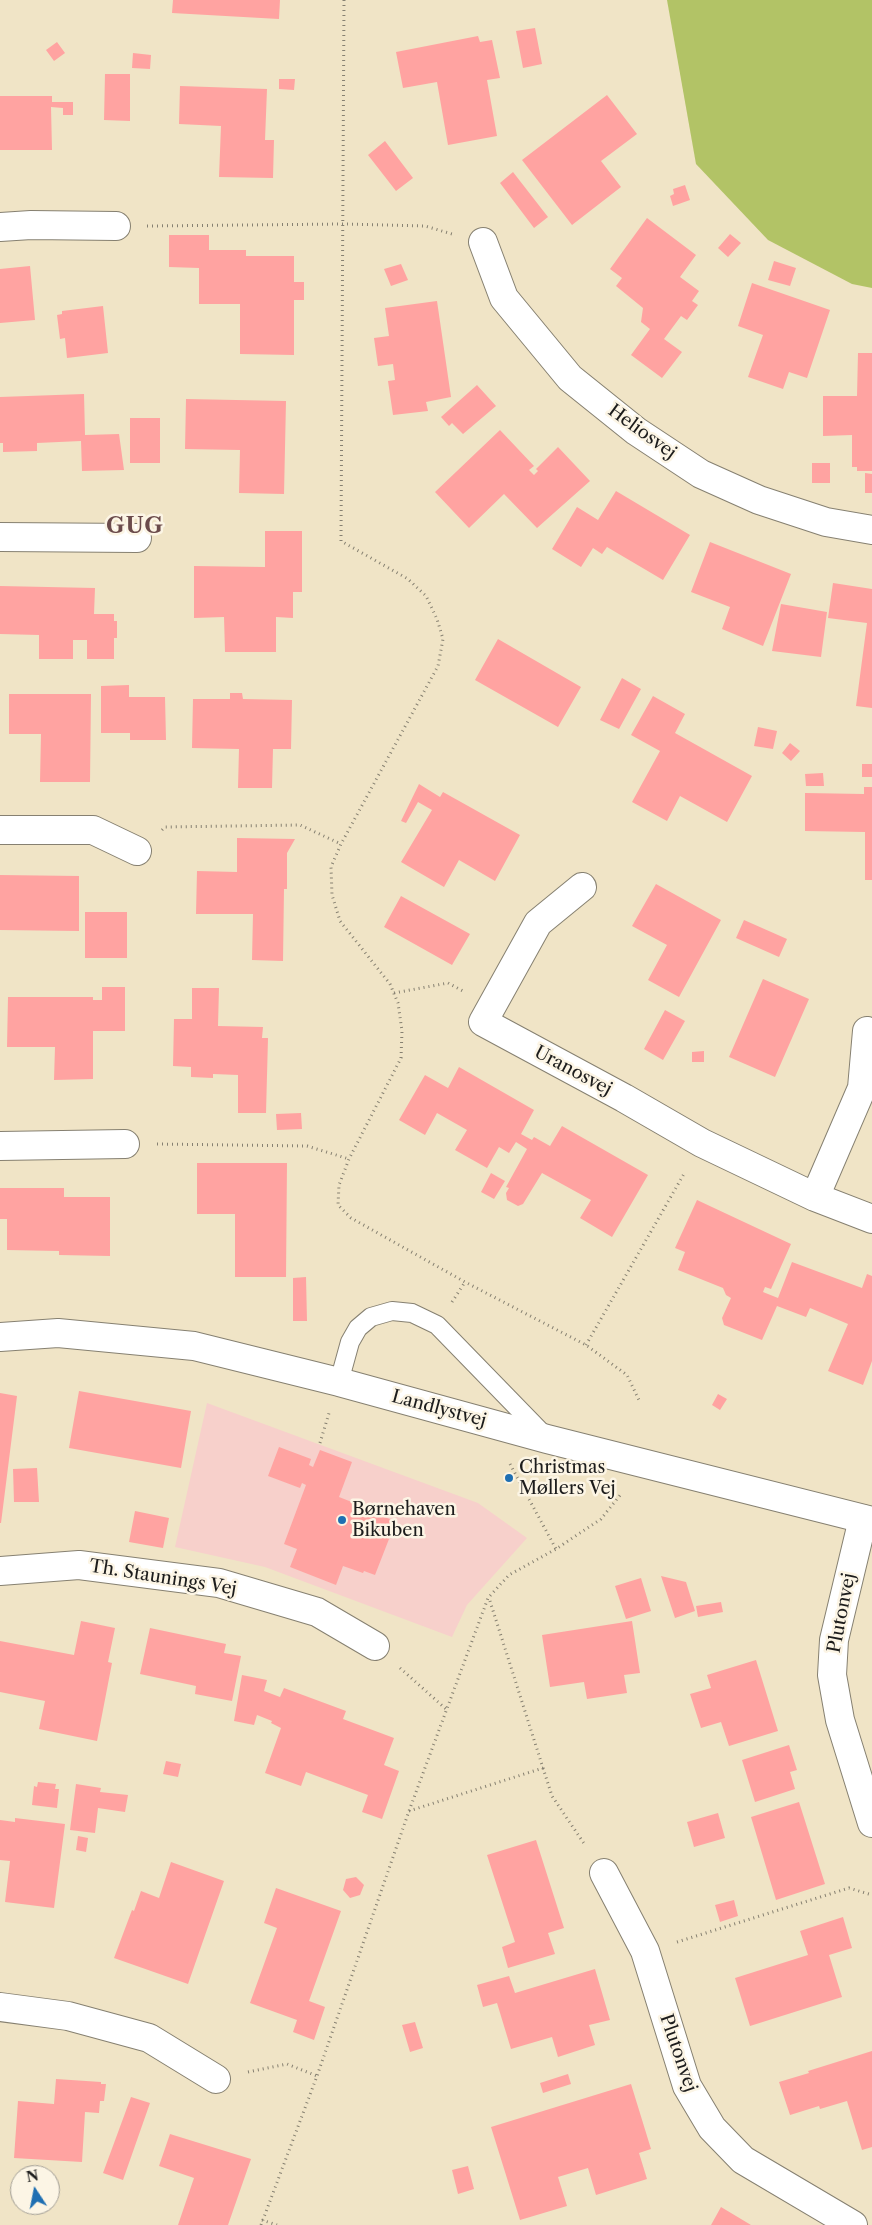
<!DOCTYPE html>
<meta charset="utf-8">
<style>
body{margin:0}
#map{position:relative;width:872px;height:2225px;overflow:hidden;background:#f0e4c6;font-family:"Libre Caslon Text",serif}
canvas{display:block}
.north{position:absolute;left:10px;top:2165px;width:50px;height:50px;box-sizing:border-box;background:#fcf5e5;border:1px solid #a29e95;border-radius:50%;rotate:349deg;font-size:14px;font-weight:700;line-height:20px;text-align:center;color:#1c1c1c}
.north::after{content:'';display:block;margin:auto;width:18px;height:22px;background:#1f6fb2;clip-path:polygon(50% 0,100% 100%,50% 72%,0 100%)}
</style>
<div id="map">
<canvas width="872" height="2225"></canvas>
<div class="north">N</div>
</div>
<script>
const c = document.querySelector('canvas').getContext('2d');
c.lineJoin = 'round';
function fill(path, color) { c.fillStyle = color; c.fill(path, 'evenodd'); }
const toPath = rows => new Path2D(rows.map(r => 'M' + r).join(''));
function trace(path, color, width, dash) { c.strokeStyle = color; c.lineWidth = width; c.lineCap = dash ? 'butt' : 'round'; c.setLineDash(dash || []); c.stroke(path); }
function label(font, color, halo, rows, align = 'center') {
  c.font = font + ' "Libre Caslon Text",serif'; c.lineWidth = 5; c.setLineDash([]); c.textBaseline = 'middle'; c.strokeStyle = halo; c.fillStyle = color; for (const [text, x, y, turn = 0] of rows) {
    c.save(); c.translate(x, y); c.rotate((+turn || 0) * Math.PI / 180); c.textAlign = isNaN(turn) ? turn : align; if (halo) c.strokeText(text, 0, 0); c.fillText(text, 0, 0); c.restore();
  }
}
fill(toPath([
 [207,1403,478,1503,527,1538,467,1605,452,1637,265,1567,175,1547]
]), '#f7d0cb');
fill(toPath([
 [667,0,872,0,872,288,852,284,768,240,696,164]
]), '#b2c366');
fill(toPath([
 [173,0,280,0,279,19,172,13],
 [535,28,542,64,523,68,516,31],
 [478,36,480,42,492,40,500,78,487,80,497,136,448,145,437,82,403,88,396,52],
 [57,42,65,53,54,61,46,50],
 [133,53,151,55,150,69,132,68],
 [105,74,130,74,130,121,104,120],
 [279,79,295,79,294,90,279,89],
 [180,86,267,89,265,140,274,140,273,178,219,177,221,126,179,124],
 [607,95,637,134,601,161,621,187,572,225,522,160],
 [0,96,52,96,52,102,73,102,73,115,63,115,63,108,51,107,52,150,0,150],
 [385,141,413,178,396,191,368,155],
 [513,172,548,217,534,228,500,183],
 [685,185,690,200,673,206,670,196,674,194,673,189],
 [647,218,696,255,680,277,699,291,692,301,698,305,687,320,681,316,664,339,682,352,662,378,631,355,650,329,641,322,643,308,616,286,622,278,610,269],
 [730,234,741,243,728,257,718,248],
 [169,235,209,235,209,250,246,250,246,256,294,256,294,282,304,282,304,300,294,300,294,355,240,354,240,304,199,304,199,268,169,267],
 [774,261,796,268,790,286,768,280],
 [401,264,408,280,391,286,384,269],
 [30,266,35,320,0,323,0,269],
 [752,283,830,310,807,378,789,372,783,389,748,377,763,335,738,326],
 [437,301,451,397,426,402,428,411,393,415,388,381,395,380,393,364,378,366,374,338,389,336,385,308],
 [103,306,108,353,67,358,65,338,60,339,57,315,62,314,62,311],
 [858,353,872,353,872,471,857,471,857,467,852,467,852,435,823,436,823,396,857,396],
 [477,385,496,406,463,434,452,423,449,426,441,417],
 [84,394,85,435,119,434,124,470,82,471,81,441,37,443,37,451,3,452,3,443,0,443,0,397],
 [186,399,286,401,284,494,239,493,240,450,185,449],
 [130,418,160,418,160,463,130,463],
 [500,430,534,466,529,470,534,475,538,471,536,469,558,447,590,481,537,528,504,494,469,528,435,492],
 [812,463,830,463,830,483,812,483],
 [865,473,872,474,872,493,865,493],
 [616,491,690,535,663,580,607,547,602,554,593,548,581,567,552,549,577,507,598,520],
 [265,531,302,531,302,592,293,592,293,618,276,617,276,652,225,652,224,617,194,618,194,566,265,567],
 [710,542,791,574,763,646,722,629,730,607,691,592],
 [833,583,872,589,872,708,856,706,867,623,828,618],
 [0,586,95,588,94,614,114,614,114,621,117,621,117,638,114,638,114,659,87,659,87,640,73,640,73,659,39,659,39,635,0,634],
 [781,604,827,612,821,657,772,651],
 [498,639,581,687,558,727,475,680],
 [622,678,641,689,619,729,600,720],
 [129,685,129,697,165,697,166,740,130,740,130,733,101,733,101,686],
 [230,693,242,693,243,699,292,700,291,749,273,749,272,788,238,788,239,749,192,748,193,699,230,699],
 [9,694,91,694,90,782,40,782,41,734,9,734],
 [653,696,685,714,675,733,752,776,727,822,680,796,667,821,632,802,660,751,631,735],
 [758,727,777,731,773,749,754,746],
 [790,743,800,751,791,761,782,753],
 [862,764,872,764,872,777,862,777],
 [823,773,824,786,806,786,805,774],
 [419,784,440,797,443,792,520,835,495,881,459,860,444,887,401,862,432,810,418,802,406,823,401,821],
 [864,787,872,787,872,880,865,880,865,832,805,831,805,793,864,794],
 [237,838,295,839,287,853,287,889,284,889,283,961,252,960,253,914,196,914,197,871,237,872],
 [0,875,79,876,79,931,0,930],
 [656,884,721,920,679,997,648,980,667,945,632,926],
 [401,896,470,934,452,965,384,927],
 [85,912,127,912,127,958,85,958],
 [744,920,787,939,779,957,736,938],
 [763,979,809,999,775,1077,729,1057],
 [102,987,125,987,125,1031,93,1031,93,1079,54,1080,55,1047,7,1047,8,997,93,997,93,1000,102,1000],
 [192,988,219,988,218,1026,263,1027,262,1038,268,1038,266,1113,238,1113,238,1075,213,1074,213,1078,191,1077,191,1067,173,1066,174,1019,192,1019],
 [665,1010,685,1021,663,1060,644,1049],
 [704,1051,704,1062,692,1062,692,1052],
 [459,1067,534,1110,521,1134,532,1140,534,1137,550,1146,562,1126,648,1175,612,1237,580,1218,591,1200,542,1173,523,1204,518,1206,507,1200,506,1193,509,1188,506,1187,527,1149,516,1142,509,1153,499,1147,487,1168,455,1150,467,1130,437,1113,425,1135,399,1120,425,1075,448,1088],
 [301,1113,302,1129,277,1130,276,1114],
 [197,1163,287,1163,286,1277,235,1277,235,1214,197,1214],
 [491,1173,505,1181,494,1199,481,1192],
 [0,1188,64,1188,64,1197,110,1197,110,1256,59,1255,59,1251,7,1250,7,1219,0,1219],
 [697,1200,791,1244,771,1289,765,1287,763,1292,778,1298,792,1262,862,1288,867,1274,872,1276,872,1361,863,1385,828,1371,848,1324,810,1308,806,1317,777,1306,762,1340,724,1325,722,1318,731,1298,726,1295,723,1288,678,1270,685,1252,675,1248],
 [306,1277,307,1321,293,1321,293,1278],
 [79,1391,191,1411,181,1468,69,1448],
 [0,1393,17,1396,1,1523,0,1523],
 [718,1394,727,1399,720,1410,712,1405],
 [279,1447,311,1459,309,1465,313,1467,320,1450,352,1462,339,1497,385,1515,384,1517,396,1521,375,1575,364,1571,363,1573,343,1566,336,1585,290,1567,297,1549,284,1544,306,1485,302,1483,300,1488,268,1476],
 [37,1468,39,1502,14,1502,13,1469],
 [135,1511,169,1518,163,1548,129,1542],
 [661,1576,686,1582,695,1611,675,1618],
 [641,1578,651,1611,626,1619,615,1586],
 [721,1602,723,1612,698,1617,696,1606],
 [81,1621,115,1628,108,1662,112,1663,97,1741,39,1729,45,1701,0,1692,0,1641,74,1655],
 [632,1621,640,1673,624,1675,627,1693,587,1699,584,1682,550,1687,542,1635],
 [150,1628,226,1644,224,1653,241,1656,232,1701,195,1694,196,1686,140,1674],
 [756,1660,778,1731,729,1746,721,1722,701,1728,690,1694,711,1688,707,1675],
 [242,1675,267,1680,264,1691,280,1697,284,1688,346,1711,343,1719,394,1738,384,1765,399,1771,382,1819,362,1812,368,1795,306,1772,301,1786,265,1773,281,1728,271,1723,272,1721,257,1715,254,1725,234,1721],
 [789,1745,797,1770,790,1772,795,1789,755,1802,742,1760],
 [166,1761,181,1764,178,1777,163,1774],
 [38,1782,56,1784,55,1789,59,1789,57,1808,32,1805,34,1786,37,1787],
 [76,1784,101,1788,100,1792,128,1795,125,1812,98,1808,95,1833,70,1830],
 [799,1802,825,1884,776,1900,751,1817],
 [718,1813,725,1838,694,1847,687,1822],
 [15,1818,65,1824,54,1908,5,1902,10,1861,0,1860,0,1820,15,1822],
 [78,1836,88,1838,86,1852,76,1850],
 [536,1840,564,1928,548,1933,555,1954,508,1968,502,1947,515,1942,487,1855],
 [171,1862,224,1881,188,1984,114,1958,132,1910,134,1911,141,1891,159,1898],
 [356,1877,364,1885,360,1895,350,1898,343,1890,346,1879],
 [276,1888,341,1911,309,2001,325,2007,314,2040,293,2032,297,2020,250,2003,277,1928,264,1923],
 [734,1900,738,1916,720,1922,715,1905],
 [843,1917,852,1948,829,1955,842,1997,750,2026,735,1978,808,1955,800,1931],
 [595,1969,610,2020,589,2025,595,2045,558,2057,552,2037,511,2049,497,2003,483,2007,477,1985,509,1976,515,1993],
 [415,2022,423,2048,410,2052,402,2025],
 [872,2051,872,2147,862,2150,847,2101,820,2109,819,2106,790,2115,779,2082,809,2073,808,2071],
 [568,2074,571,2084,543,2093,540,2083],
 [56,2079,101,2082,101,2084,106,2084,104,2101,100,2101,99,2113,85,2112,82,2162,14,2158,18,2101,54,2104],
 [631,2084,651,2149,639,2153,647,2179,596,2195,588,2168,558,2177,567,2206,520,2220,491,2127],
 [131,2097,150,2103,123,2180,103,2173],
 [170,2134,251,2159,228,2225,178,2225,194,2178,159,2166],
 [468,2166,474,2189,458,2194,452,2170],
 [721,2207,751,2225,711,2225]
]), '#ffa3a1');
const lane = toPath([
 [339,1382,350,1342,358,1328,371,1317,392,1311,412,1313,437,1325,545,1436]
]);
const street = toPath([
 [0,227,31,225,116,226],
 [483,242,504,298,570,378,636,431,701,474,759,500,826,522,872,530],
 [0,537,137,538],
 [0,830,93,830,137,851],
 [582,887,538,923,483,1022,624,1098,702,1143,815,1197,872,1219],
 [0,1146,125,1144],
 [815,1197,862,1088,867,1031],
 [863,1519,834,1640,832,1675,840,1720,872,1823],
 [0,1571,79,1565,219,1583,317,1612,375,1646],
 [604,1873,645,1951,687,2086,712,2128,743,2160,853,2225],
 [0,2007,68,2016,149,2038,216,2079]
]);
const secondary = toPath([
 [0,1337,58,1333,194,1346,339,1382,547,1439,872,1521]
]);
trace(lane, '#868071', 20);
trace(street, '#868071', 30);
trace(secondary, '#868071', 30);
trace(toPath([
 [344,0,341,541,408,579,426,596,437,619,443,639,438,666,341,844,331,867,332,895,340,921,390,984,398,1003,402,1031,401,1058,349,1159,339,1185,338,1205,351,1218,465,1282,586,1345,627,1375,640,1402],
 [147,226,343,224,425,226,452,234],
 [162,830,165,827,300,825,341,844],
 [394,993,448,983,463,991],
 [157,1144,307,1146,349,1159],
 [452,1302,465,1282],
 [586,1345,685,1172],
 [320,1443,329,1413],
 [510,1464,556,1549],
 [400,1668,446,1709],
 [543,1768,552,1796,585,1845],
 [409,1811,543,1768,489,1598],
 [677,1942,849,1888,872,1895],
 [248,2072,287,2064,317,2076],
 [262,2220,277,2225],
 [261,2225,317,2076,409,1811,488,1598,509,1575,556,1549,601,1519,621,1494]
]), '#868071', 3, [1, 4]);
trace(lane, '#fff', 18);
trace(street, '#fff', 28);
trace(secondary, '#fff', 28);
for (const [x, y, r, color] of [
 [509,1478,5,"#1f6fb2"],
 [342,1520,5,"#1f6fb2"]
]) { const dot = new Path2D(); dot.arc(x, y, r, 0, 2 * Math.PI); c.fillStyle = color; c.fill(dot); trace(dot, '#fcf5e5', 2); }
label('18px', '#1c1c1c', '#fcf5e5', [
 ["Heliosvej",642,432,36],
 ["Uranosvej",573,1071,28],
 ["Landlystvej",439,1409,15],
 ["Th. Staunings Vej",163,1578,9],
 ["Plutonvej",842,1613,-79],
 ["Plutonvej",678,2053,71]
]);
label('18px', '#1c1c1c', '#fcf5e5', [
 ["Christmas",519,1468],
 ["Møllers Vej",519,1489],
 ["Børnehaven",352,1510],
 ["Bikuben",352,1531]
], 'left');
c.letterSpacing = '1px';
label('bold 22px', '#6b4b4b', '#fcf5e5', [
 ["GUG",135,527]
]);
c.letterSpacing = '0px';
</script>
